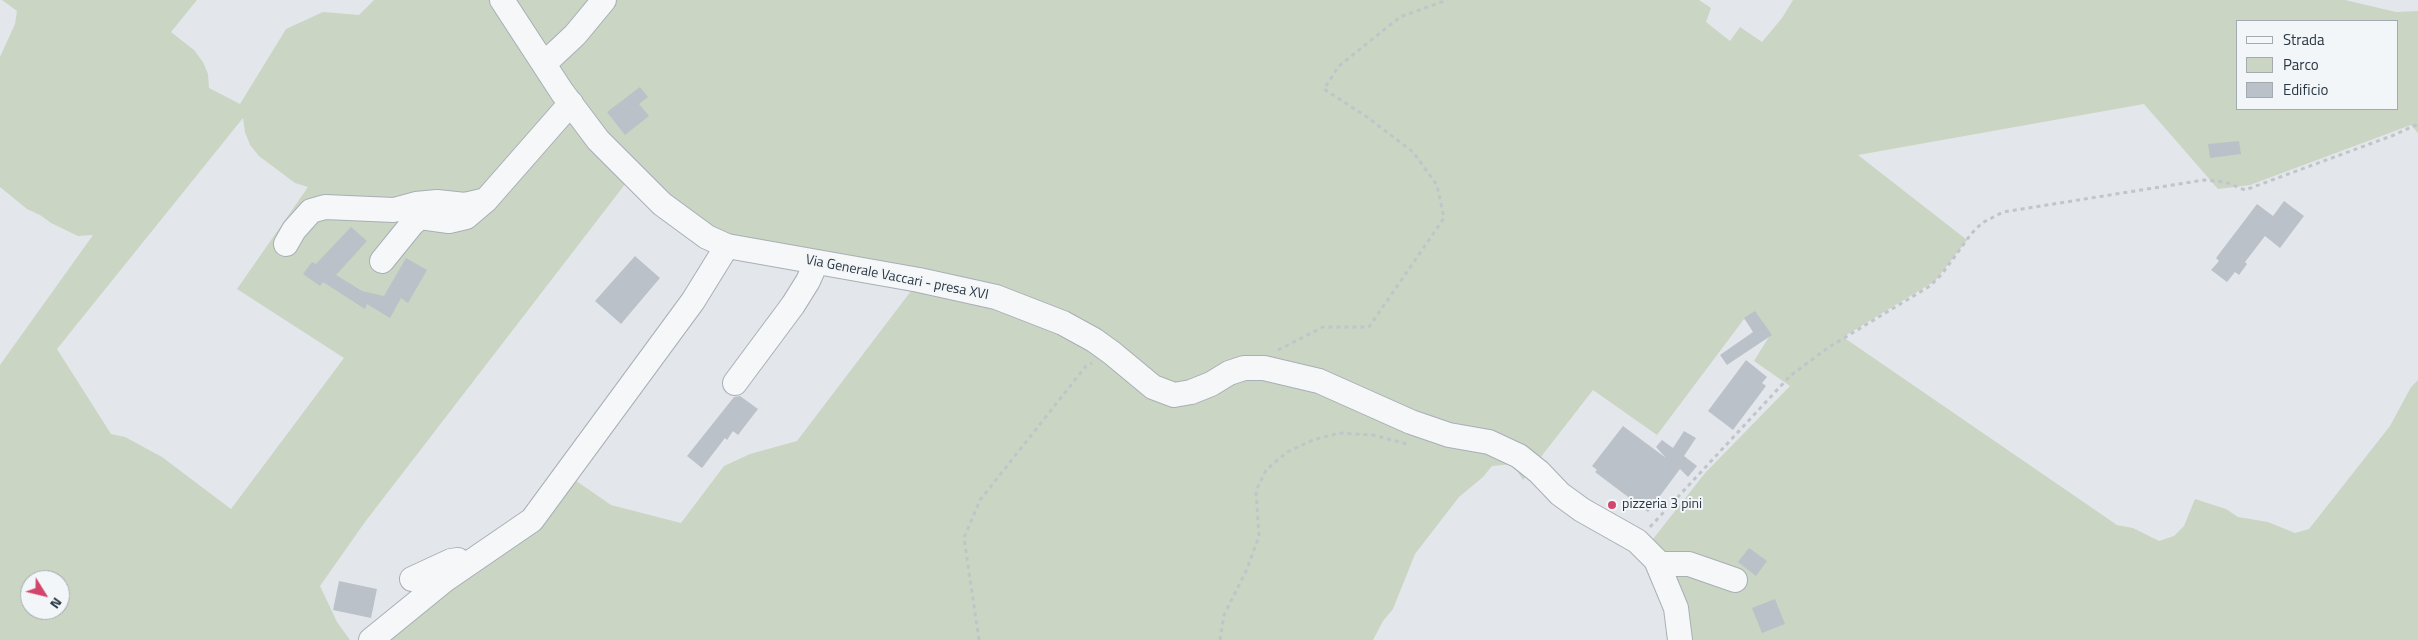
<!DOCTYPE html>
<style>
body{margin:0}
#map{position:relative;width:2418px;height:640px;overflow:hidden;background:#e3e7eb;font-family:"Titillium Web",sans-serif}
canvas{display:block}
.legend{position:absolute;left:2236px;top:20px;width:162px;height:90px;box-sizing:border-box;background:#f3f6f8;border:1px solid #a3aab0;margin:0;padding:6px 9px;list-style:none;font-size:15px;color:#2a3744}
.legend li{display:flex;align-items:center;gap:10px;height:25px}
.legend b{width:25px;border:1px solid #a3aab0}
.north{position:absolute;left:20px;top:570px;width:50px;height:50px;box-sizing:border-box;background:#f3f6f8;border:1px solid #a3aab0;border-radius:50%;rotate:126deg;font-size:14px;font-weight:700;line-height:20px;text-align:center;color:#2a3744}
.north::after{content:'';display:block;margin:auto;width:18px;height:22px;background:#d2466c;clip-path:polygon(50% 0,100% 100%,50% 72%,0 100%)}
</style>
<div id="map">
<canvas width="2418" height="640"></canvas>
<ul class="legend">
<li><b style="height:6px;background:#f6f7f9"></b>Strada</li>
<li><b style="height:14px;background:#cad5c4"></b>Parco</li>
<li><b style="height:14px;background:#bac1c9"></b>Edificio</li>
</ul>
<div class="north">N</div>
</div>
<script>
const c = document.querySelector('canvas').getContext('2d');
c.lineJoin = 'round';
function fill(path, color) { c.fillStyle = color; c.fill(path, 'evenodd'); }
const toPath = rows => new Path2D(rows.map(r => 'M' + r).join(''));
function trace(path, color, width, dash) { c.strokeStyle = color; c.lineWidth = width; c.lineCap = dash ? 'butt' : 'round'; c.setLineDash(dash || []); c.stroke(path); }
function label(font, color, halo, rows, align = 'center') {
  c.font = font + ' "Titillium Web",sans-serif'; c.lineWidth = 4; c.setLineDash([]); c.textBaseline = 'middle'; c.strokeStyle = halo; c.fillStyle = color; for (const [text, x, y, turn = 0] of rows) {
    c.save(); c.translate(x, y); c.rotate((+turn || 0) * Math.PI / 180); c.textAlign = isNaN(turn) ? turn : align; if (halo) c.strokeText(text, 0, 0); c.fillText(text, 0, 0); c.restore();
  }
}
fill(toPath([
 [2,0,197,0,171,32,194,50,203,62,208,74,209,88,240,104,286,29,323,12,359,15,374,0,1699,0,1711,8,1706,22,1730,41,1740,27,1762,42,1782,18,1793,0,2345,0,2396,12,2418,11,2418,133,2411,125,2250,185,2218,189,2144,104,1858,155,1967,240,1935,281,1843,337,2117,525,2133,528,2159,541,2174,536,2184,526,2195,499,2226,509,2238,517,2268,522,2295,533,2309,529,2390,426,2411,387,2418,380,2418,640,1684,640,1657,567,1638,558,1705,473,1790,386,1754,361,1770,335,1744,319,1657,435,1593,390,1523,480,1513,464,1492,466,1483,477,1459,497,1415,554,1393,609,1383,621,1373,640,383,640,572,478,611,505,681,523,724,466,750,454,797,441,911,291,918,274,722,239,636,170,365,522,320,586,337,622,350,640,0,640,0,365,93,235,78,236,51,223,40,215,27,209,0,187,0,57,15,24,17,11],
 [2237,21,2397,21,2397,109,2237,109],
 [243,118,245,132,250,145,259,156,295,183,308,187,237,289,344,358,231,509,162,457,125,437,111,434,57,349],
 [30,580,60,580,60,610,30,610]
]), '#cad5c4');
fill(toPath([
 [640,87,648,97,639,104,649,116,625,135,607,112],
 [2239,141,2241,154,2210,158,2208,144],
 [2284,201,2304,216,2280,248,2265,236,2245,262,2247,264,2239,275,2235,272,2227,282,2211,270,2219,261,2216,258,2257,204,2273,216],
 [351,227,367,241,336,275,362,291,384,296,406,258,427,270,408,303,401,298,390,318,367,304,365,309,323,282,320,286,303,274,312,262,316,264],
 [635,256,660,278,621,324,595,301],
 [1755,311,1772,335,1727,365,1720,355,1753,332,1744,318],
 [1746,360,1767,377,1762,383,1766,386,1733,430,1708,411],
 [740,396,758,409,738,435,733,431,727,440,725,438,702,468,687,456,734,397],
 [1623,426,1666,458,1656,447,1662,440,1673,448,1684,431,1696,438,1684,456,1697,466,1688,477,1680,469,1648,512,1595,472,1597,470,1592,466],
 [1749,548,1767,561,1756,576,1738,562],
 [339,581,377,589,371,618,333,610],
 [1775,599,1785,624,1762,633,1752,608]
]), '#bac1c9');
const minor = toPath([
 [502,0,562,92,598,140,662,204,707,237,727,246,919,280,996,297,1063,323,1094,340,1112,353,1153,387,1174,395,1191,392,1211,384,1229,373,1244,368,1264,368,1319,381,1411,422,1449,435,1489,442,1519,456,1539,472,1560,494,1582,510,1637,541,1656,560,1676,608,1680,640],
 [544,64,575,35,604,0],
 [286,244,294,230,311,211,325,207,394,210,416,204,437,202,465,205,482,201],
 [382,261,412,224,420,217,449,221,466,217,486,200,571,103],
 [735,383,793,305,808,281,816,263],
 [1658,564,1689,564,1735,580],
 [412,579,451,561,458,560],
 [371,640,446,579,532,520,693,301,727,246]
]);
trace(minor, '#a8afb6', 26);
trace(toPath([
 [1278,350,1323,327,1369,327,1444,218,1437,185,1413,152,1367,117,1324,89,1339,66,1400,17,1447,0],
 [1650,527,1790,376,1829,347,1930,286,1942,274,1971,234,1982,223,2003,212,2204,180,2225,182,2245,190,2394,135,2418,124],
 [979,640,964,538,980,500,1086,366,1092,363],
 [1220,640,1224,615,1247,569,1259,536,1256,491,1266,470,1287,452,1313,440,1339,433,1373,435,1407,444]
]), '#c1c5ca', 3, [4, 4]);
trace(minor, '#f6f7f9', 24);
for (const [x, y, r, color] of [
 [1612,505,5,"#d2466c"]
]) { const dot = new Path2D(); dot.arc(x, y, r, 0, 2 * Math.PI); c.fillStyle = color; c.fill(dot); trace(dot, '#f3f6f8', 2); }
label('14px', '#2a3744', '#f3f6f8', [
 ["Via Generale Vaccari - presa XVI",897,278,11]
]);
label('14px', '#2a3744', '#f3f6f8', [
 ["pizzeria 3 pini",1622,505]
], 'left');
</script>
